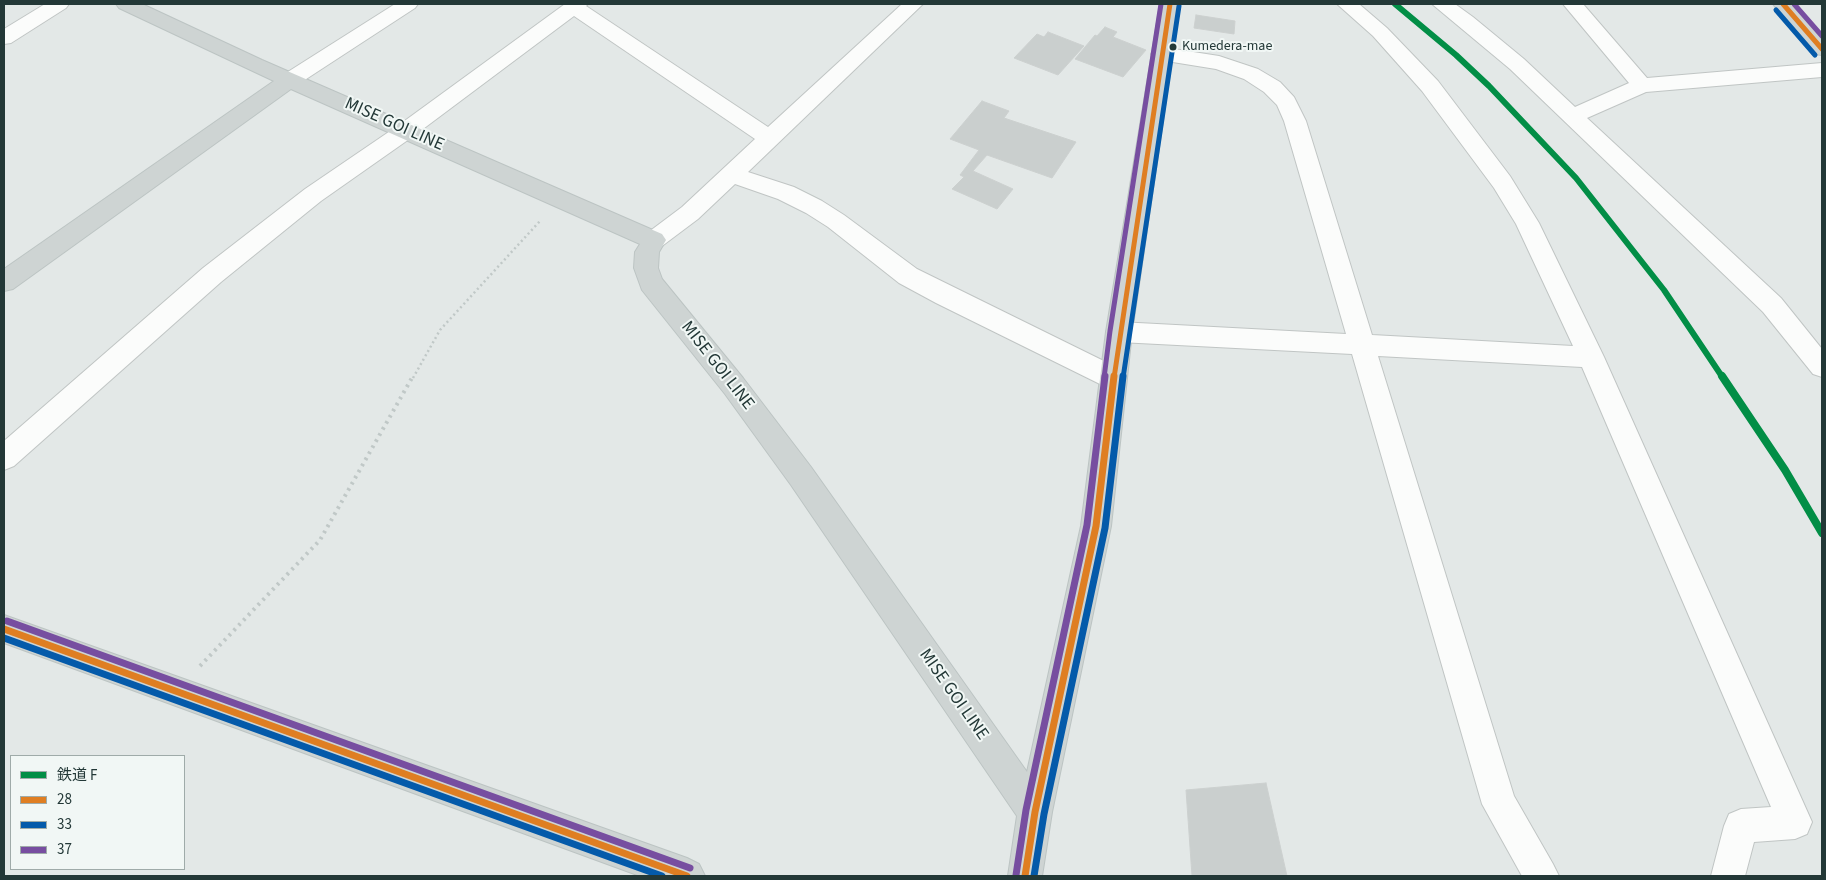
<!DOCTYPE html>
<meta charset="utf-8">
<style>
body{margin:0}
#map{position:relative;width:1826px;height:880px;overflow:hidden;background:#e3e8e7;font-family:"Source Sans 3","Noto Sans JP",sans-serif}
canvas{display:block}
.frame{position:absolute;inset:0;border:5px solid #233837;pointer-events:none}
.legend{position:absolute;left:10px;top:755px;width:175px;height:115px;box-sizing:border-box;background:#f1f7f5;border:1px solid #9faba9;margin:0;padding:6px 9px;list-style:none;font-size:15px;color:#233837}
.legend li{display:flex;align-items:center;gap:10px;height:25px}
.legend b{width:25px;border:1px solid #9faba9}
</style>
<div id="map">
<canvas width="1826" height="880"></canvas>
<div class="frame"></div>
<ul class="legend">
<li><b style="height:6px;background:#028e46"></b>鉄道 F</li>
<li><b style="height:6px;background:#df7e22"></b>28</li>
<li><b style="height:6px;background:#045aaa"></b>33</li>
<li><b style="height:6px;background:#774ea0"></b>37</li>
</ul>
</div>
<script>
const c = document.querySelector('canvas').getContext('2d');
c.lineJoin = 'round';
function fill(path, color) { c.fillStyle = color; c.fill(path, 'evenodd'); }
const toPath = rows => new Path2D(rows.map(r => 'M' + r).join(''));
function trace(path, color, width, dash) { c.strokeStyle = color; c.lineWidth = width; c.lineCap = dash ? 'butt' : 'round'; c.setLineDash(dash || []); c.stroke(path); }
function label(font, color, halo, rows, align = 'center') {
  c.font = font + ' "Source Sans 3",sans-serif'; c.lineWidth = 4; c.setLineDash([]); c.textBaseline = 'middle'; c.strokeStyle = halo; c.fillStyle = color; for (const [text, x, y, turn = 0] of rows) {
    c.save(); c.translate(x, y); c.rotate((+turn || 0) * Math.PI / 180); c.textAlign = isNaN(turn) ? turn : align; if (halo) c.strokeText(text, 0, 0); c.fillText(text, 0, 0); c.restore();
  }
}
const building = toPath([
 [1196,15,1235,21,1234,34,1194,28,1196,15],
 [1105,27,1117,32,1113,37,1146,50,1123,77,1075,59,1095,35,1097,36,1105,27],
 [1048,32,1084,46,1058,75,1014,58,1037,34,1044,37,1048,32],
 [982,101,1009,111,1004,118,1076,142,1052,178,987,155,973,171,1013,189,997,209,952,189,964,177,960,175,979,150,950,139,982,101],
 [1266,783,1287,876,1192,876,1186,790,1266,783]
]);
fill(building, '#cacfce');
trace(building, '#ccd0cf', 1);
const minor = toPath([
 [45,4,69,4,66,8,11,43,4,44,4,29,45,4],
 [395,4,418,4,415,8,297,85,290,87,283,85,279,80,283,75,395,4],
 [565,4,588,4,586,6,768,127,902,4,923,4,748,172,794,187,822,201,844,215,917,269,1122,370,1126,378,1122,386,1113,389,1104,386,936,303,899,283,828,227,806,213,778,199,735,184,698,219,662,246,654,249,646,246,642,240,646,234,682,207,755,139,574,16,415,135,321,201,221,282,14,466,4,470,4,441,203,268,305,189,399,125,565,4],
 [1337,4,1359,4,1387,28,1438,81,1510,176,1539,223,1604,357,1812,822,1807,834,1795,839,1754,842,1745,876,1711,876,1724,826,1729,814,1741,809,1771,807,1582,367,1378,356,1514,796,1553,864,1559,876,1522,876,1482,804,1352,354,1119,342,1110,339,1106,332,1110,325,1119,322,1346,334,1284,121,1277,105,1264,92,1244,79,1216,69,1154,59,1151,54,1154,49,1161,47,1219,56,1258,69,1280,82,1294,97,1306,121,1372,335,1573,346,1516,224,1494,188,1422,91,1373,36,1337,4],
 [1432,4,1455,4,1473,17,1524,59,1575,107,1629,83,1563,4,1583,4,1647,78,1822,63,1822,77,1646,92,1587,118,1781,298,1822,349,1822,377,1813,374,1763,312,1510,69,1432,4]
]);
const major = toPath([
 [116,4,142,4,262,60,662,234,666,240,659,252,658,268,662,279,743,378,811,467,1027,772,1081,526,1106,332,1160,4,1180,4,1132,332,1111,526,1052,812,1042,876,1008,876,1017,816,791,485,725,394,642,290,634,268,635,252,640,244,291,89,13,289,4,291,4,269,274,81,119,8,116,4],
 [1773,4,1794,4,1822,36,1822,55,1815,54,1773,4],
 [4,615,687,858,699,864,705,876,640,876,4,643,4,615]
]);
trace(minor, '#c0c5c4', 2);
trace(major, '#bcc4c3', 2);
trace(toPath([
 [413,378,440,330,540,221]
]), '#c0c8c7', 2.5, [2, 3]);
trace(toPath([
 [200,666,320,540,413,376]
]), '#c0c8c7', 4, [2.5, 4.5]);
fill(minor, '#fbfcfb');
fill(major, '#ced4d3');
trace(toPath([
 [1783,4,1822,49],
 [1114,378,1170,4]
]), '#df7e22', 5);
trace(toPath([
 [4,629,687,876],
 [1025,876,1035,812,1096,526,1114,376]
]), '#df7e22', 7);
trace(toPath([
 [1776,10,1815,55],
 [1123,378,1179,6]
]), '#045aaa', 5);
trace(toPath([
 [4,638,662,876],
 [1034,876,1044,814,1105,528,1123,376]
]), '#045aaa', 7);
trace(toPath([
 [1794,4,1822,36],
 [1104,378,1110,331,1161,4]
]), '#774ea0', 5);
trace(toPath([
 [7,621,690,868],
 [1016,875,1026,810,1087,525,1105,376]
]), '#774ea0', 7);
trace(toPath([
 [1395,4,1456,55,1489,86,1576,178,1664,290,1723,378]
]), '#028e46', 6);
trace(toPath([
 [1722,376,1785,470,1822,533]
]), '#028e46', 8);
for (const [x, y, r, color] of [
 [1173,47,4.5,"#233837"]
]) { const dot = new Path2D(); dot.arc(x, y, r, 0, 2 * Math.PI); c.fillStyle = color; c.fill(dot); trace(dot, '#f1f7f5', 2); }
label('14px', '#233837', '#f1f7f5', [
 ["Kumedera-mae",1182,47]
], 'left');
label('18px', '#233837', '#f1f7f5', [
 ["MISE GOI LINE",394,125,24],
 ["MISE GOI LINE",717,366,52],
 ["MISE GOI LINE",953,695,55]
]);
</script>
